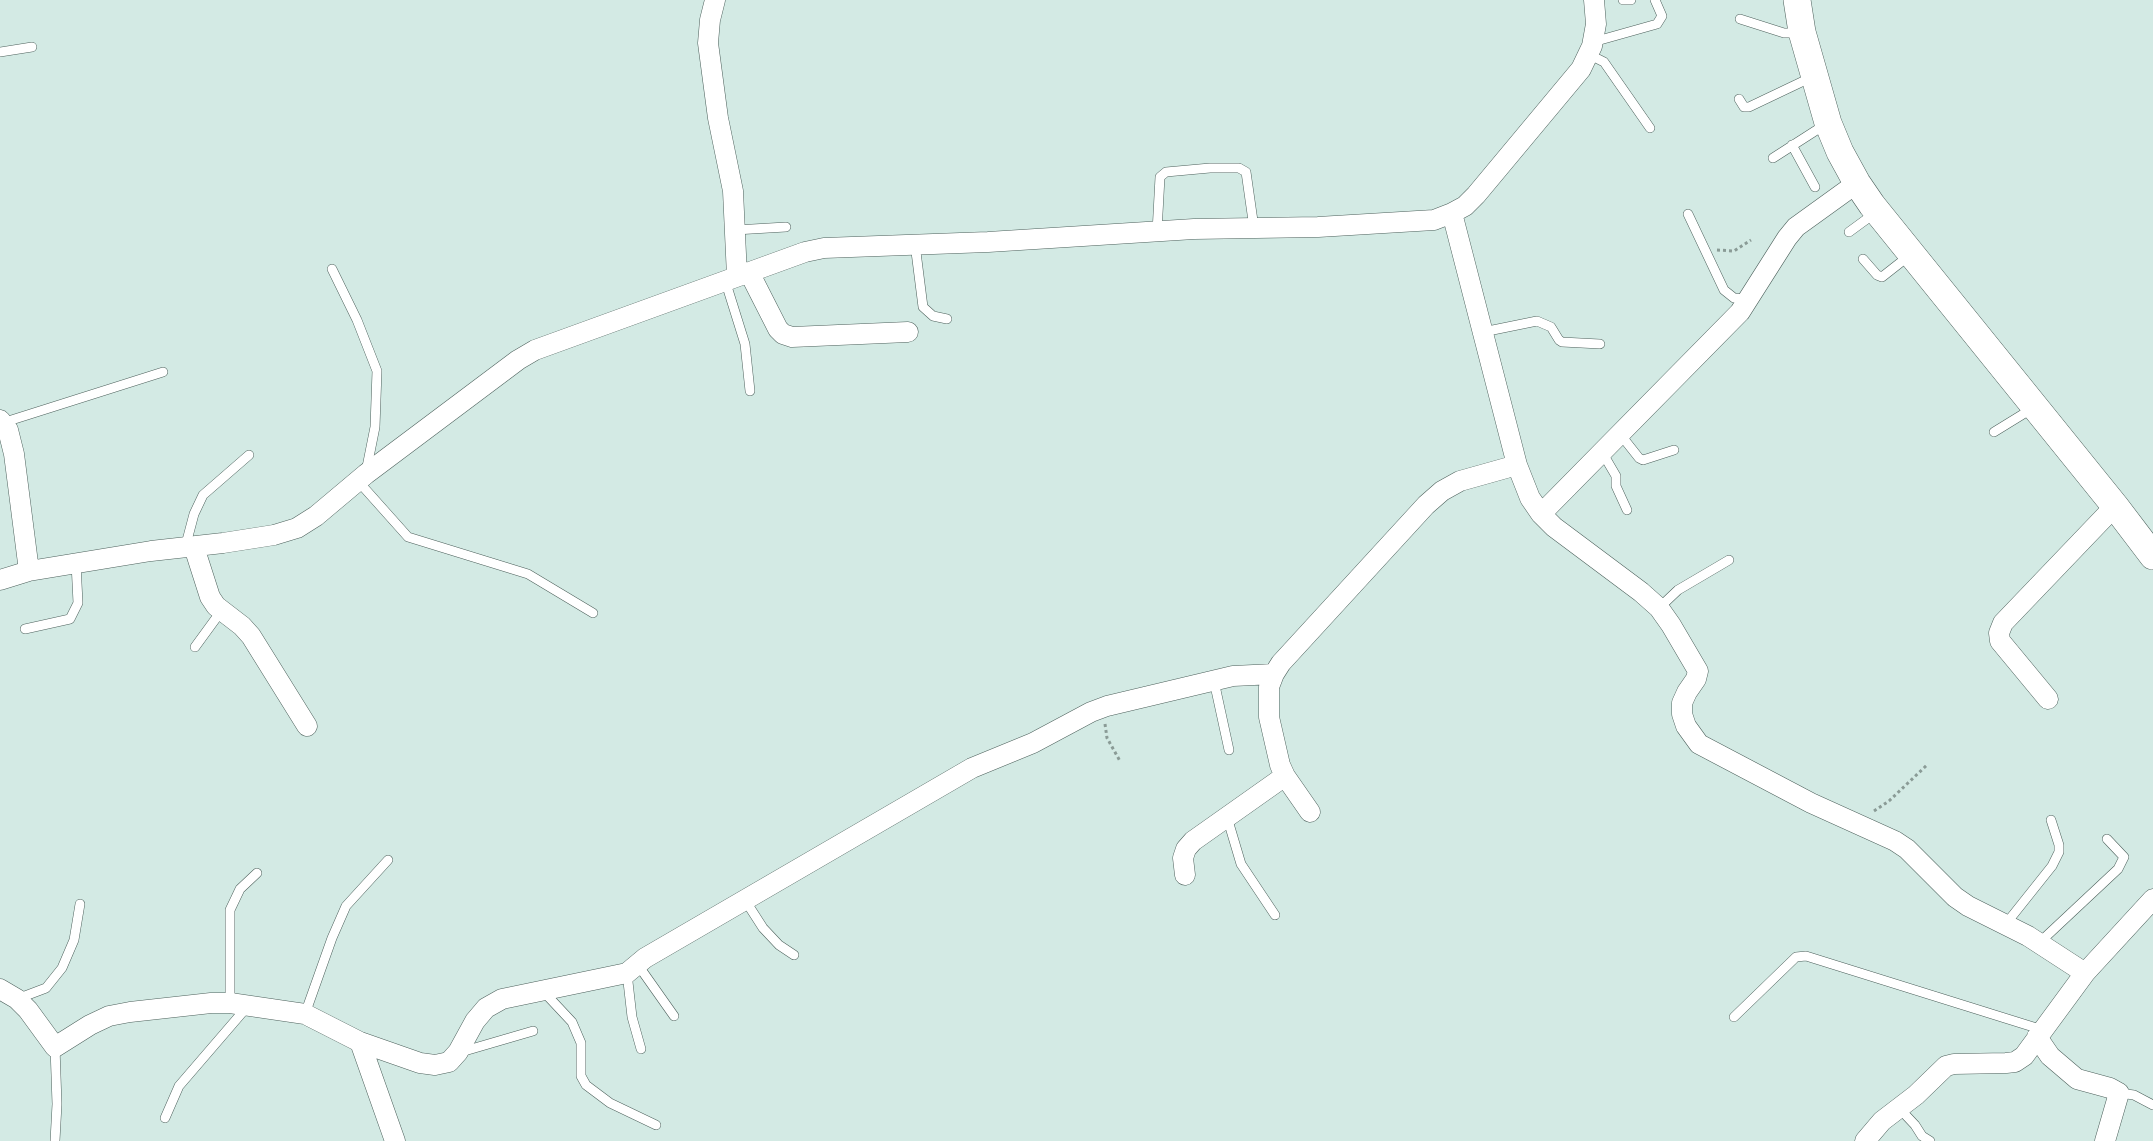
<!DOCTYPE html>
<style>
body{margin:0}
canvas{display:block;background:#d3eae4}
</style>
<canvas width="2153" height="1141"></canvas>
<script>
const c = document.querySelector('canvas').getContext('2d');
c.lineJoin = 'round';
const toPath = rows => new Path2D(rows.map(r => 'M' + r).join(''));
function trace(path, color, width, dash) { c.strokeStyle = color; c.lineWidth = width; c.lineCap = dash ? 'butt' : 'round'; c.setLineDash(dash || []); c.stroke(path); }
const lane = toPath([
 [1623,0,1631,0],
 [1740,19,1784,33,1800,33],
 [1593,42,1657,24,1662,16,1655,0],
 [0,52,32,47],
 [1588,54,1604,62,1650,128],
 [1739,99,1744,107,1749,107,1812,77],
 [1792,145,1815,187],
 [1773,158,1826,124],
 [1688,214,1724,290,1734,298,1747,299],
 [735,230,786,227],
 [1157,232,1160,177,1166,172,1210,168,1239,168,1246,172,1254,228],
 [1849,232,1875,213],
 [915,244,923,307,933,316,947,319],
 [1863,259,1877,275,1882,277,1910,255],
 [332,269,357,320,377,371,375,427,366,472],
 [725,280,745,344,750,391],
 [1483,332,1537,321,1551,327,1559,340,1562,342,1600,344],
 [2,423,163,372],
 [1994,432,2033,408],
 [1620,434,1639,458,1643,460,1674,450],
 [1602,452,1616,476,1616,486,1627,510],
 [358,481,408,537,528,574,593,613],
 [185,548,194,514,203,495,249,455],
 [1659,608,1678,590,1729,560],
 [25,629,70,619,78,603,76,563],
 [195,647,222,610],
 [1214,681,1229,750],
 [1227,817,1241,864,1275,915],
 [745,900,763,928,779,945,794,955],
 [2005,925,2052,866,2059,852,2059,845,2051,820],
 [2039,943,2118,869,2124,857,2107,839],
 [638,965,674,1016],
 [627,973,632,1017,641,1049],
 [543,991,572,1022,581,1043,581,1076,586,1085,610,1103,656,1125],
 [17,999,46,988,62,968,74,940,80,904],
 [230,1003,230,910,240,889,257,873],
 [305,1014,332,938,346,906,388,860],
 [1734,1017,1796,957,1806,956,2043,1030],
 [461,1052,533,1031],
 [2119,1093,2134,1095,2153,1105],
 [1899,1108,1915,1125,1922,1136,1930,1141],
 [165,1118,179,1086,247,1007],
 [55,1141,57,1104,55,1047]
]);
const street = toPath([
 [715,0,710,20,708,43,718,118,733,191,737,276],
 [1452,213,1517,465,1530,498,1541,514,1554,527,1641,592,1659,608,1671,625,1698,671,1696,679,1687,692,1682,703,1682,714,1686,726,1699,744,1811,803,1895,841,1907,849,1955,897,1968,906,2028,936,2085,973],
 [749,272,778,329,783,334,792,337,908,332],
 [0,420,8,430,14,454,29,571],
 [1541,514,1740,312,1787,238,1796,227,1857,183],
 [194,547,210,597,216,606,242,626,251,636,307,726],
 [0,580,29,571,151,551,223,543,274,535,297,528,316,516,366,474,518,360,535,350,805,252,824,248,988,242,1194,229,1318,227,1434,220,1452,213,1465,206,1476,195,1581,69,1592,46,1596,24,1594,0],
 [2048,699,2000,641,1999,633,2003,623,2115,506],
 [1310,812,1285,776,1280,765,1269,717,1269,687,1274,674,1281,663,1426,505,1442,491,1460,481,1517,465],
 [1185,875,1183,858,1186,849,1193,841,1285,776],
 [0,989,17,999,28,1010,55,1047,90,1025,109,1016,130,1012,211,1003,230,1003,305,1014,360,1042,420,1063,435,1065,449,1062,458,1052,475,1021,486,1008,502,999,627,973,645,958,972,768,1033,743,1091,712,1107,706,1233,676,1274,674],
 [2037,1037,2050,1056,2077,1079,2110,1088,2119,1093,2105,1141],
 [360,1042,395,1141],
 [1865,1141,1882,1121,1916,1095,1946,1066,1954,1064,2006,1063,2015,1062,2024,1056,2085,973,2153,899]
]);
const secondary = toPath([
 [1797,0,1802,32,1828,123,1840,152,1857,183,1872,205,2115,506,2153,556]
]);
trace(lane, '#4d615c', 10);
trace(street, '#4d615c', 21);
trace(secondary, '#4d615c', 28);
trace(toPath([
 [1717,250,1734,251,1751,240],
 [1105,724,1107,738,1120,761],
 [1874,811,1889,801,1927,765]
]), '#8a9b96', 3, [3, 3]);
trace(lane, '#fff', 9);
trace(street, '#fff', 20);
trace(secondary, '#fff', 27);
</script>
